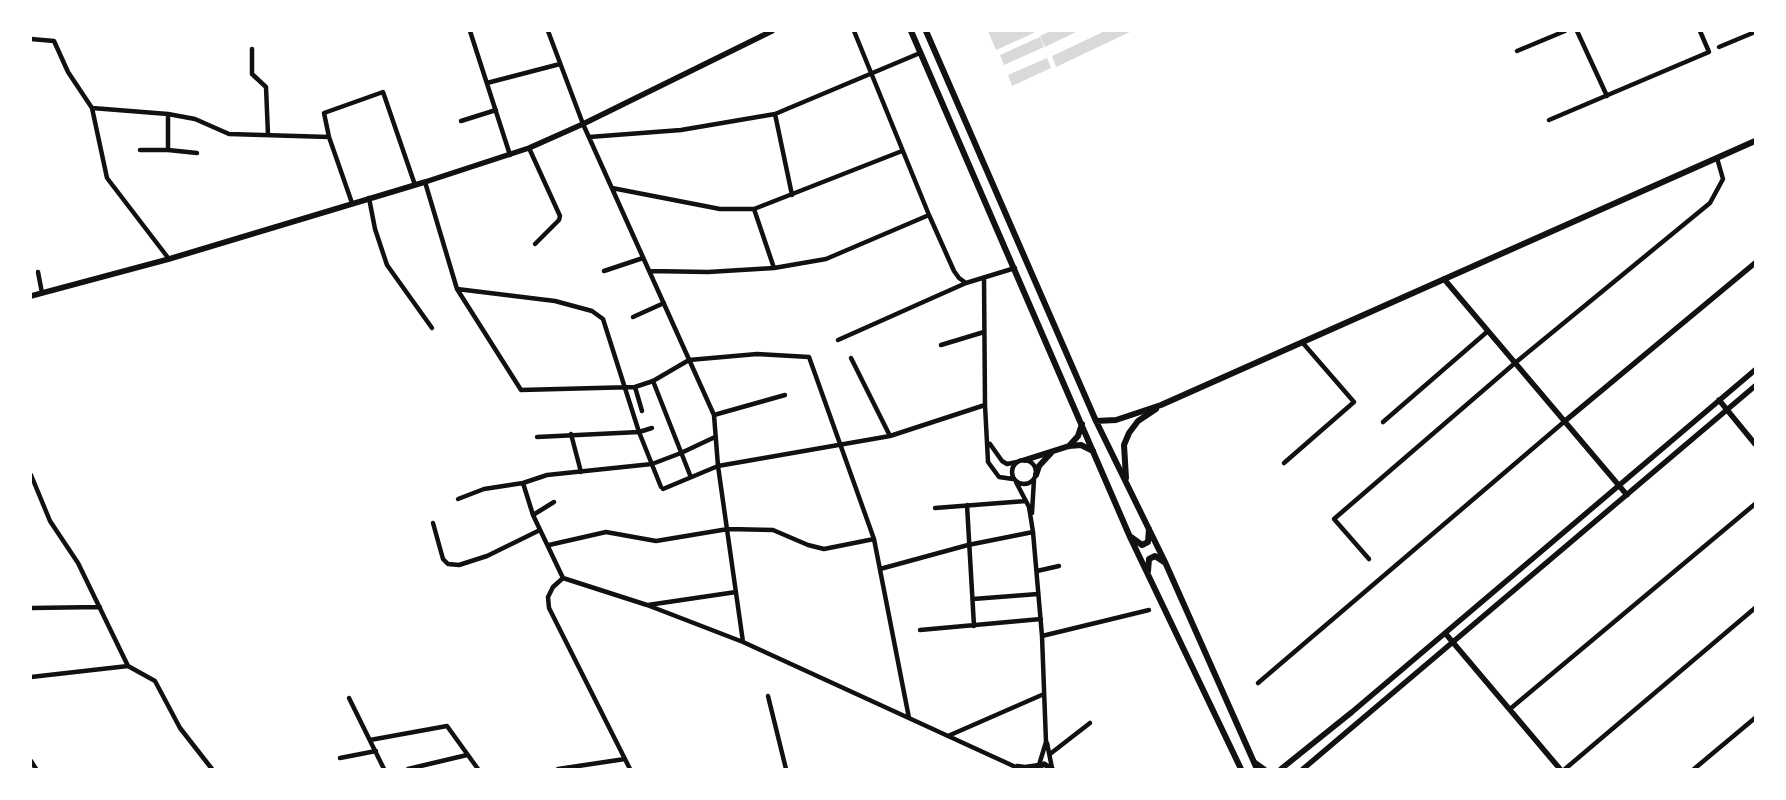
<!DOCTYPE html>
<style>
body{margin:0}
#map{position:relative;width:1786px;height:800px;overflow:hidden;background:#fff;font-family:"IBM Plex Sans",sans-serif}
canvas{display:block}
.frame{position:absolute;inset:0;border:32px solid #fff;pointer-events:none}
</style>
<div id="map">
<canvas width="1786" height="800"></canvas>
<div class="frame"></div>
</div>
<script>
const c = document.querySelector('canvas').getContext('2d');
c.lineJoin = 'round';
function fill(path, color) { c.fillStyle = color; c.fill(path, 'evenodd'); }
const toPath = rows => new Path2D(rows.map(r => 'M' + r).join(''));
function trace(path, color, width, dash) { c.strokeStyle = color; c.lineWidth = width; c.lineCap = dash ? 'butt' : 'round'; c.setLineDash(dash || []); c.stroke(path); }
fill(toPath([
 [988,31,1033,31,1034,33,996,50],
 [1051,31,1078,31,1045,47,1040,36],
 [1105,31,1132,31,1056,67,1052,56],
 [1040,37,1044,47,1004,65,1000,55],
 [1047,58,1051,68,1012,86,1008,75]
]), '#d9d9d9');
trace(toPath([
 [470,31,510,155],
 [548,31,583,124,714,415,718,466,743,642],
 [854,31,929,215,954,271,959,278,966,283],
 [1577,31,1607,96],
 [31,39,54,41,68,72,92,108],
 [1719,47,1755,32],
 [252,49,252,74,266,87,268,135],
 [1517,51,1565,31],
 [487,83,560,64],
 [168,114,168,150,197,153],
 [775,114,792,195],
 [1549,120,1709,52,1700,31],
 [461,121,496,110],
 [589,137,681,130,775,114,920,53],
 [529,148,560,216,559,220,535,244],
 [140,150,168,150],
 [425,182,457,289,521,390,635,387,653,381,689,360,757,354,809,357,874,539,909,718],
 [612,188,720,209,754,209,902,151],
 [369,198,375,229,387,265,432,328],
 [352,203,329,137,324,113,383,92,415,185],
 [754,209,774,268],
 [169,259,107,178,92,108,168,114,195,119,229,134,329,137],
 [604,271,643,258],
 [649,271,708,272,774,268,826,259,929,215],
 [38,272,42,293],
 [984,278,985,405,988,462,999,477,1013,479],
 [457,289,555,301,592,311,603,319,639,432,661,487],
 [633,317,664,303],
 [838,340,966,283,1015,268],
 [941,345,984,332],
 [851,358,890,436],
 [653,381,690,475],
 [635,387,642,411],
 [714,415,785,395],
 [1383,422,1488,331],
 [571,434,581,472],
 [537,437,639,432,652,428],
 [990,444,1002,461,1007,464,1017,462],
 '1012 472a12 12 0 1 1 24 0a12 12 0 1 1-24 0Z',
 [1284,463,1354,402,1302,342],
 [31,475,50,521,78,563,128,666],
 [1016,482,1029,507,1033,532,1042,636,1046,742,1039,765,1025,767,1017,766],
 [523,483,533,515,563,578,647,605,743,642,1020,769],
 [663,489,718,466,890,436,985,405],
 [458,499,484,489,523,483,547,475,652,464,681,453,715,437],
 [967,505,974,626],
 [935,508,1026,501],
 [1032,513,1034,479],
 [533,515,554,502],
 [433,523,443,559,448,564,459,565,487,556,540,530],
 [549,545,606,532,656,541,728,529,773,530,808,545,824,549,874,539],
 [1369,559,1334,519,1515,363,1710,203,1723,179,1717,158],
 [880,569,968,545,1033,532],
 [1037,571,1059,566],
 [563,578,553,587,548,597,549,608,630,769],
 [973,599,1038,594],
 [648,605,736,592],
 [31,608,100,607],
 [920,630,1041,619],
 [1042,636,1149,610],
 [128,666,155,681,180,728,212,769],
 [31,677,128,666],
 [1258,683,1565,421],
 [768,696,786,769],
 [349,698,384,769],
 [1510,709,1755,504],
 [948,736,1044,694],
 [370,740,447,726,478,769],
 [1047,743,1052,768],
 [1050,754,1090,723],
 [340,758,376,751],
 [31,761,36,769],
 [408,769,467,755],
 [558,769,625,759],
 [1565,769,1755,608],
 [1694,769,1755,718]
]), '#111', 4.5);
trace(toPath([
 [1444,279,1627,495],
 [31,296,169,259,425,182,529,148,583,124,772,31],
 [1719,400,1755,444],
 [1565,421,1755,263],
 [1445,633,1560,769],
 [1254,762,1264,769],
 [1036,769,1044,764,1052,769],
 [1281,769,1352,712,1755,370],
 [1303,769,1755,386]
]), '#111', 5.5);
trace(toPath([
 [911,31,1130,537,1241,769],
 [926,31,1096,421,1165,562,1257,769],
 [1096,421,1116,420,1161,405,1755,141],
 [1069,446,1078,436,1082,424],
 [1025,460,1069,446,1081,445,1093,451],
 [1036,475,1039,466,1051,453],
 [1126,478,1124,445,1129,433,1138,421,1156,409],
 [1131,537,1142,545,1148,542,1149,529],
 [1148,571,1149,559,1155,556,1164,562]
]), '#111', 6);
</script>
